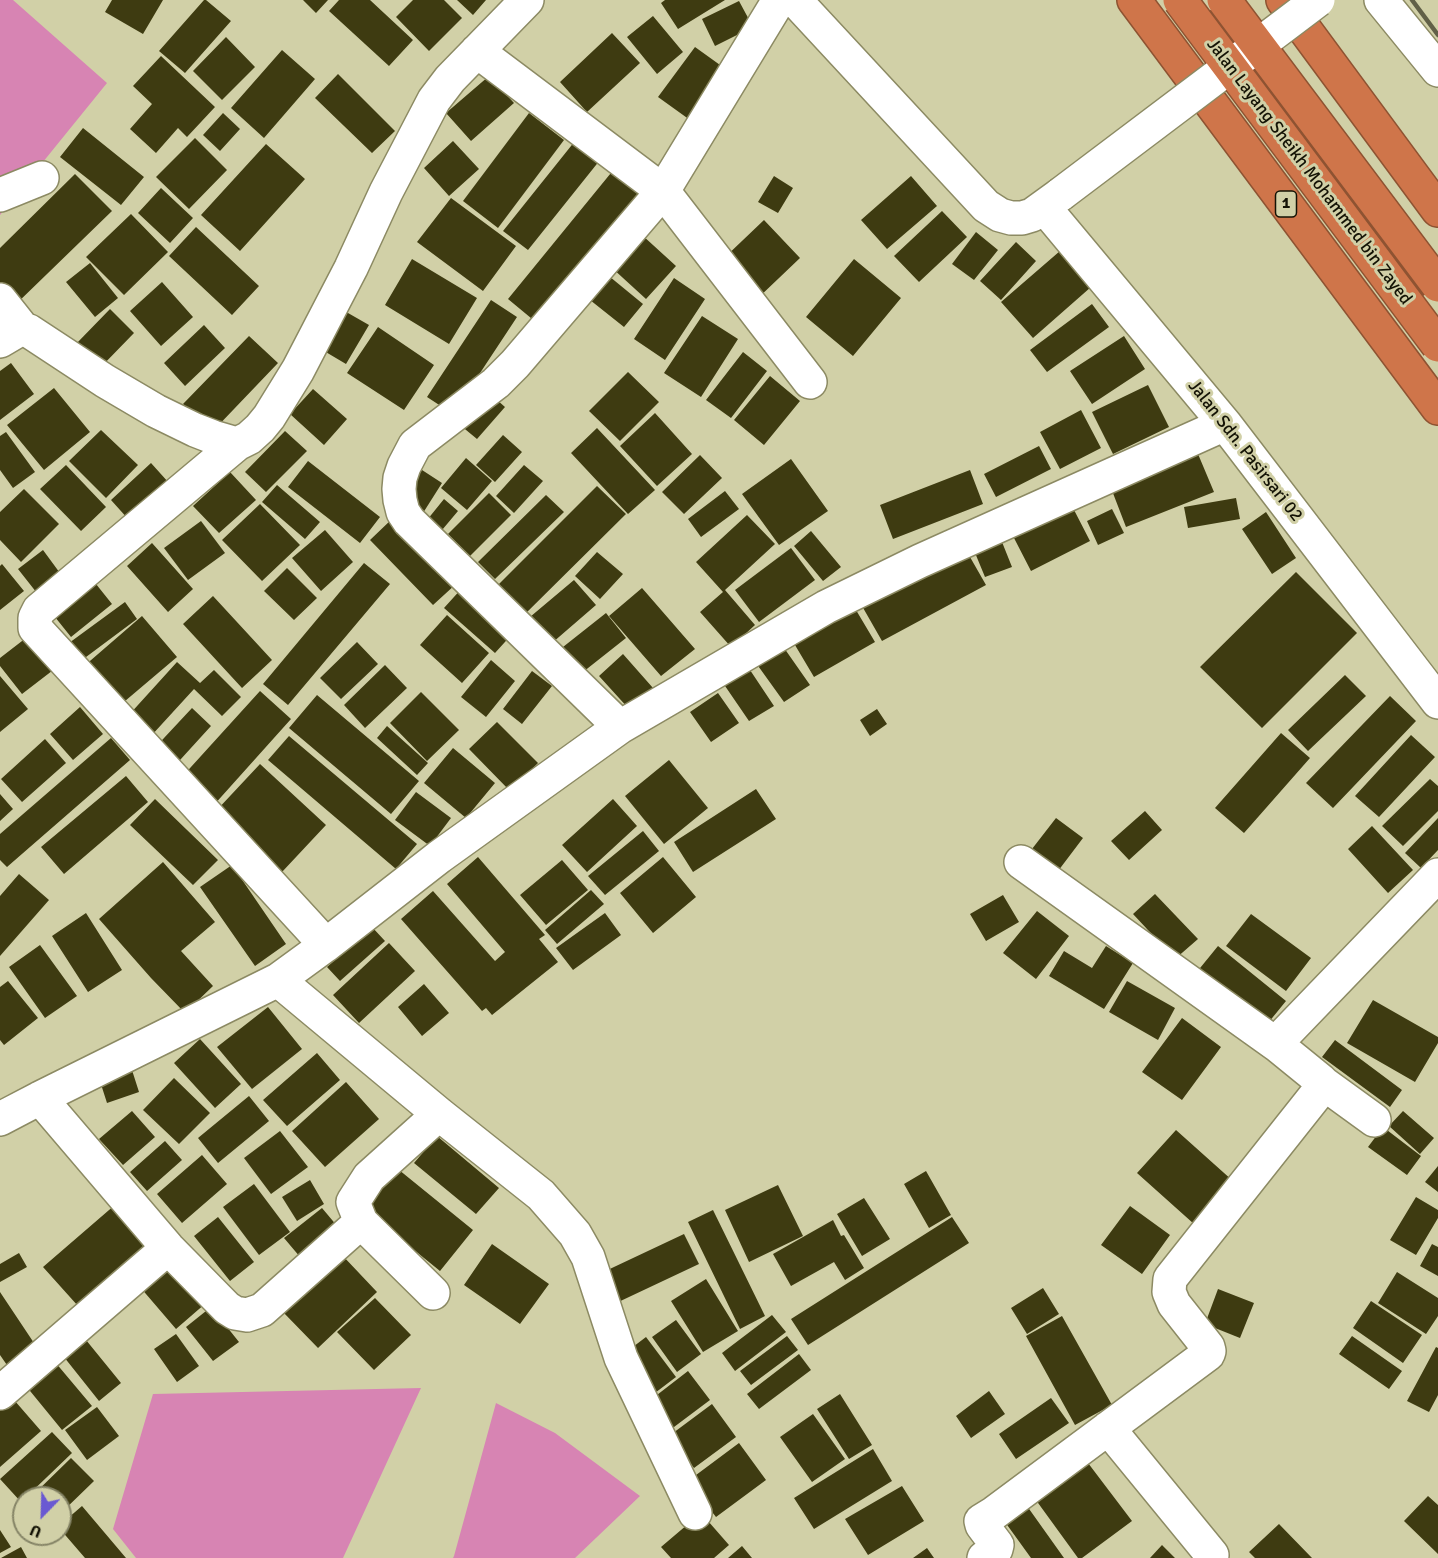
<!DOCTYPE html>
<style>
body{margin:0}
#map{position:relative;width:1438px;height:1558px;overflow:hidden;background:#d1d0a7;font-family:Signika,sans-serif}
canvas{display:block}
.north{position:absolute;left:12px;top:1486px;width:60px;height:60px;box-sizing:border-box;background:#d1d0a7;border:2px solid #858466;border-radius:50%;rotate:203deg;font-size:16px;font-weight:700;line-height:24px;text-align:center;color:#141305}
.north::after{content:'';display:block;margin:auto;width:21px;height:27px;background:#6a59d2;clip-path:polygon(50% 0,100% 100%,50% 72%,0 100%)}
</style>
<div id="map">
<canvas width="1438" height="1558"></canvas>
<div class="north">U</div>
</div>
<script>
const c = document.querySelector('canvas').getContext('2d');
c.lineJoin = 'round';
function fill(path, color) { c.fillStyle = color; c.fill(path, 'evenodd'); }
const toPath = rows => new Path2D(rows.map(r => 'M' + r).join(''));
function trace(path, color, width, dash) { c.strokeStyle = color; c.lineWidth = width; c.lineCap = dash ? 'butt' : 'round'; c.setLineDash(dash || []); c.stroke(path); }
function label(font, color, halo, rows, align = 'center') {
  c.font = font + ' Signika,sans-serif'; c.lineWidth = 6; c.setLineDash([]); c.textBaseline = 'middle'; c.strokeStyle = halo; c.fillStyle = color; for (const [text, x, y, turn = 0] of rows) {
    c.save(); c.translate(x, y); c.rotate((+turn || 0) * Math.PI / 180); c.textAlign = isNaN(turn) ? turn : align; if (halo) c.strokeText(text, 0, 0); c.fillText(text, 0, 0); c.restore();
  }
}
fill(toPath([
 [0,0,13,0,107,83,0,215],
 [421,1388,343,1558,136,1558,113,1529,153,1394],
 [496,1403,555,1433,640,1496,575,1558,453,1558,454,1556]
]), '#d784b3');
fill(toPath([
 [112,0,163,0,143,34,105,12],
 [204,0,206,0,231,21,185,73,159,51],
 [303,0,328,0,316,13],
 [339,0,370,0,413,40,389,66,329,11],
 [413,0,444,0,462,18,429,51,396,17],
 [457,0,486,0,473,15],
 [665,0,725,0,678,29,661,3],
 [739,1,753,27,715,46,702,19],
 [653,16,683,52,657,74,627,37],
 [612,33,640,63,587,112,560,82],
 [226,37,255,67,222,100,193,71],
 [695,47,727,70,690,120,658,97],
 [282,50,315,79,264,138,231,108],
 [161,56,215,107,187,137,178,128,156,153,130,129,152,104,133,86],
 [338,74,395,131,372,153,315,98],
 [489,76,514,103,471,141,446,113],
 [223,113,240,129,220,151,203,135],
 [529,113,564,140,498,228,463,201],
 [83,128,144,177,121,205,60,157],
 [195,138,227,170,189,209,156,177],
 [453,141,479,169,449,196,424,168],
 [575,141,600,160,528,250,503,231],
 [266,144,305,179,240,251,201,215],
 [615,168,650,197,543,328,508,299],
 [75,174,112,211,14,306,0,292,0,248],
 [774,176,793,188,778,213,758,202],
 [911,176,937,206,887,249,861,220],
 [161,188,193,218,170,243,138,213],
 [451,198,516,246,483,291,417,242],
 [942,211,967,237,919,282,894,256],
 [131,214,168,252,124,295,86,257],
 [764,220,800,258,757,299,721,261],
 [196,227,259,286,232,315,169,256],
 [976,232,998,250,974,280,952,264],
 [642,235,676,266,646,299,611,267],
 [1016,242,1036,261,1001,300,980,281],
 [1060,251,1091,287,1033,338,1001,302],
 [412,259,477,298,449,344,385,305],
 [854,259,901,298,853,356,806,317],
 [90,263,118,298,95,317,66,282],
 [604,272,643,304,624,327,585,296],
 [674,278,705,299,665,360,634,339],
 [162,282,193,317,161,346,130,311],
 [491,300,517,317,453,414,427,397],
 [1092,304,1109,327,1047,372,1030,350],
 [110,309,134,333,100,368,76,344],
 [341,309,369,325,346,364,319,348],
 [702,316,738,339,701,397,664,373],
 [204,325,225,348,185,386,164,363],
 [378,327,434,365,404,410,347,373],
 [249,336,278,363,212,432,183,404],
 [1124,336,1145,369,1092,404,1070,371],
 [743,352,767,371,731,418,706,400],
 [11,363,34,394,0,420,0,371],
 [628,372,659,402,620,441,589,411],
 [770,376,800,401,764,445,734,420],
 [1148,385,1169,427,1113,454,1092,412],
 [54,388,90,432,44,470,7,425],
 [313,389,347,419,324,445,290,414],
 [488,392,505,407,477,439,460,425],
 [1081,410,1101,448,1060,469,1040,432],
 [655,413,692,454,657,486,620,446],
 [597,428,655,490,628,514,571,453],
 [101,430,138,465,106,498,69,461],
 [285,431,307,451,266,492,245,472],
 [6,432,35,472,13,488,0,470,0,436],
 [503,435,522,452,495,482,476,465],
 [1039,446,1051,469,996,497,984,474],
 [1198,454,1214,492,1126,527,1111,488],
 [700,455,722,478,684,514,662,492],
 [466,458,492,481,467,510,441,488],
 [791,459,828,511,779,545,742,494],
 [308,461,380,517,360,543,288,487],
 [151,463,169,483,129,520,111,500],
 [66,465,106,507,81,531,40,489],
 [524,465,543,481,514,513,496,496],
 [422,470,442,483,423,513,403,500],
 [970,470,983,504,893,539,880,505],
 [230,472,256,500,219,533,193,506],
 [277,485,320,522,305,539,262,502],
 [597,486,626,514,519,620,491,592],
 [24,489,59,524,21,562,0,540,0,512],
 [725,491,739,509,701,537,688,519],
 [489,493,511,515,470,556,448,534],
 [546,495,564,512,495,579,478,562],
 [1236,498,1240,519,1188,528,1184,507],
 [444,499,458,511,437,536,423,525],
 [260,504,300,545,262,581,222,540],
 [1073,508,1090,541,1031,571,1014,538],
 [1112,509,1124,533,1098,545,1087,521],
 [1266,512,1296,558,1272,574,1242,529],
 [747,515,775,544,725,590,755,625,731,647,700,612,723,592,696,562],
 [392,519,456,584,433,605,370,540],
 [201,521,225,553,188,580,164,548],
 [325,530,353,562,321,591,292,558],
 [811,531,841,567,823,581,794,546],
 [1000,537,1012,567,985,577,973,548],
 [152,543,193,589,168,612,127,566],
 [791,548,815,580,759,622,735,590],
 [43,550,68,584,44,602,18,569],
 [966,550,986,585,882,641,862,606],
 [597,552,623,574,600,599,575,576],
 [364,563,390,584,288,705,263,684],
 [2,564,24,591,0,610,0,566],
 [287,568,317,598,294,620,264,591],
 [1296,572,1357,633,1262,728,1200,667],
 [92,579,112,604,71,637,51,612],
 [574,580,596,605,552,643,530,617],
 [463,587,514,632,495,653,444,608],
 [642,588,695,649,661,676,609,616],
 [213,596,272,660,242,688,183,624],
 [125,602,137,619,82,660,69,643],
 [853,605,875,642,814,677,792,640],
 [606,613,626,638,583,672,563,647],
 [447,615,489,653,462,683,420,645],
 [142,616,177,657,118,707,83,667],
 [35,631,61,664,22,694,0,666,0,658],
 [357,642,378,664,341,699,320,678],
 [782,645,810,685,784,702,756,663],
 [623,654,653,688,629,709,599,676],
 [491,660,515,681,486,717,461,697],
 [177,662,200,683,214,670,241,697,222,716,194,689,151,736,128,716],
 [385,665,407,688,365,728,344,705],
 [748,667,774,706,749,721,723,683],
 [532,671,552,686,522,724,503,709],
 [1345,675,1366,696,1308,751,1288,730],
 [0,676,28,709,0,732],
 [260,691,291,719,213,806,181,778],
 [421,692,459,730,427,761,390,723],
 [718,693,739,723,711,742,690,712],
 [317,695,419,781,391,814,289,728],
 [1390,696,1416,721,1333,808,1306,783],
 [80,707,103,734,73,760,50,734],
 [192,708,211,726,170,771,150,753],
 [877,709,887,724,870,736,860,720],
 [497,722,538,763,510,791,469,749],
 [387,726,428,763,417,775,377,738],
 [1281,733,1310,758,1244,833,1215,808],
 [1411,735,1435,757,1379,817,1355,796],
 [289,736,417,844,396,869,268,760],
 [111,738,130,760,7,867,0,860,0,834],
 [45,739,66,763,22,802,1,779],
 [453,748,495,783,466,818,424,783],
 [669,760,708,808,664,844,625,796],
 [260,764,326,825,282,872,216,811],
 [126,776,148,802,64,874,41,847],
 [1430,779,1438,786,1438,811,1403,846,1382,826],
 [756,789,776,819,693,872,674,842],
 [416,792,451,818,430,846,395,820],
 [0,794,13,809,0,821],
 [155,799,218,860,193,885,130,825],
 [613,799,637,826,587,872,562,845],
 [1145,811,1162,830,1129,860,1111,841],
 [1056,818,1083,838,1052,879,1025,858],
 [1438,818,1438,850,1421,868,1405,853],
 [1372,826,1413,870,1388,893,1348,849],
 [643,831,659,851,605,895,588,876],
 [478,857,545,935,539,939,558,962,492,1015,486,1008,482,1011,401,919,433,891,495,961,505,952,447,884],
 [663,857,696,897,653,933,620,893],
 [562,860,588,890,546,925,520,895],
 [163,862,215,922,181,951,213,986,185,1013,151,978,99,919],
 [232,865,286,944,255,966,200,887],
 [19,874,49,900,0,956,0,896],
 [591,890,604,904,557,944,545,930],
 [1155,894,1198,939,1175,959,1133,914],
 [1003,895,1019,922,986,941,970,914],
 [1037,911,1069,936,1036,979,1003,953],
 [86,913,122,970,88,992,52,936],
 [605,913,621,935,573,970,556,948],
 [1251,914,1311,958,1286,991,1226,946],
 [372,927,385,941,340,981,327,967],
 [389,943,415,971,359,1023,333,995],
 [40,945,77,996,45,1018,9,967],
 [1106,946,1133,963,1104,1009,1049,976,1064,951,1092,968],
 [1218,946,1286,1001,1264,1028,1196,973],
 [8,981,38,1018,4,1045,0,1040,0,987],
 [1127,981,1175,1008,1158,1040,1109,1012],
 [424,984,449,1013,422,1036,398,1007],
 [1373,1000,1438,1037,1438,1043,1415,1082,1347,1043],
 [268,1007,302,1049,252,1089,217,1047],
 [1182,1018,1221,1047,1182,1100,1142,1072],
 [200,1039,241,1084,215,1108,174,1063],
 [1335,1040,1402,1090,1390,1107,1322,1057],
 [317,1053,340,1080,287,1126,263,1100],
 [131,1067,139,1092,107,1103,99,1078],
 [174,1078,210,1113,179,1144,143,1110],
 [346,1082,379,1119,325,1167,292,1131],
 [249,1096,269,1121,218,1163,198,1138],
 [132,1111,155,1137,123,1165,99,1139],
 [1403,1111,1434,1138,1420,1154,1389,1126],
 [1383,1127,1421,1156,1407,1175,1368,1147],
 [1176,1130,1233,1181,1194,1224,1137,1173],
 [280,1131,308,1167,271,1194,244,1158],
 [437,1136,499,1188,476,1214,414,1163],
 [165,1141,182,1160,147,1191,130,1172],
 [202,1155,227,1184,182,1223,157,1194],
 [388,1161,473,1230,440,1271,355,1202],
 [1438,1166,1438,1192,1425,1182],
 [926,1171,951,1215,929,1228,904,1184],
 [310,1180,324,1204,297,1221,282,1197],
 [254,1184,290,1232,259,1255,223,1207],
 [778,1185,803,1236,749,1262,725,1210],
 [1416,1197,1438,1210,1438,1218,1416,1255,1390,1240],
 [864,1198,890,1239,862,1256,837,1214],
 [116,1204,150,1243,78,1306,43,1267],
 [1130,1206,1170,1235,1142,1274,1101,1245],
 [322,1208,343,1233,306,1264,284,1238],
 [713,1210,765,1316,740,1329,688,1222],
 [218,1217,254,1262,230,1281,194,1236],
 [952,1217,969,1243,808,1345,791,1319],
 [833,1220,841,1236,844,1235,864,1268,845,1280,834,1262,791,1286,773,1254],
 [684,1234,699,1264,612,1305,597,1275],
 [492,1244,549,1284,520,1324,464,1285],
 [1432,1244,1438,1247,1438,1276,1420,1266],
 [19,1253,27,1267,0,1282,0,1264],
 [342,1255,377,1292,318,1348,283,1312],
 [170,1262,206,1303,176,1329,140,1287],
 [1397,1272,1438,1298,1438,1316,1426,1334,1378,1303],
 [706,1279,738,1331,703,1352,671,1301],
 [1043,1288,1059,1314,1027,1334,1011,1308],
 [1218,1289,1254,1303,1240,1338,1205,1324],
 [0,1292,38,1349,9,1368,0,1355],
 [375,1298,411,1335,374,1370,337,1332],
 [1371,1301,1422,1335,1403,1363,1353,1328],
 [211,1307,239,1342,213,1361,186,1327],
 [772,1315,786,1332,735,1371,722,1353],
 [1062,1316,1112,1405,1075,1425,1026,1336],
 [676,1320,701,1354,677,1372,652,1337],
 [176,1334,199,1366,177,1382,154,1349],
 [787,1336,798,1350,751,1385,740,1371],
 [1352,1336,1402,1371,1389,1389,1339,1354],
 [646,1337,676,1377,651,1396,621,1356],
 [86,1340,121,1383,99,1401,64,1357],
 [1436,1347,1438,1348,1438,1395,1429,1412,1407,1401],
 [799,1354,811,1370,759,1409,747,1394],
 [55,1362,92,1406,62,1430,26,1386],
 [688,1371,710,1400,666,1433,644,1405],
 [989,1391,1005,1414,971,1438,956,1416],
 [8,1393,41,1431,0,1467,0,1400],
 [840,1394,872,1445,849,1459,817,1409],
 [1051,1398,1069,1423,1016,1459,999,1434],
 [712,1404,736,1437,694,1468,669,1436],
 [97,1407,119,1436,87,1460,65,1430],
 [813,1414,845,1459,812,1482,780,1437],
 [52,1432,72,1453,21,1502,0,1479],
 [739,1443,766,1480,716,1517,688,1481],
 [873,1449,892,1481,814,1529,794,1498],
 [71,1458,94,1481,60,1514,60,1498,30,1498],
 [1085,1459,1132,1521,1082,1558,1078,1558,1033,1496],
 [902,1486,924,1521,868,1555,845,1519],
 [1428,1496,1438,1505,1438,1554,1404,1521],
 [82,1506,126,1558,85,1558,60,1529,60,1525],
 [1027,1506,1064,1558,1031,1558,1005,1522],
 [701,1513,729,1545,714,1558,671,1558,661,1547],
 [1279,1524,1312,1558,1255,1558,1249,1552],
 [0,1530,11,1547,0,1553],
 [1162,1545,1175,1558,1150,1558],
 [742,1546,752,1558,728,1558],
 [21,1547,27,1558,1,1558],
 [927,1548,934,1558,913,1558]
]), '#3e3b11');
const minor = toPath([
 [795,0,986,206,1000,215,1011,218,1022,218,1032,215,1061,194],
 [1381,0,1438,70],
 [477,51,663,191,810,382],
 [0,195,42,178],
 [1044,207,1225,424,1438,702],
 [0,300,23,329],
 [0,341,17,331,23,329,29,331,105,381,156,411,195,430,213,437,237,444],
 [620,727,409,521,403,512,400,500,399,489,400,478,404,466,415,445,496,383,515,364,663,191,779,0],
 [1021,862,1277,1045],
 [326,945,35,628,35,618,39,610,237,444,249,438,260,428,269,417,298,370,351,268,386,192,434,100,450,79,527,0],
 [278,980,439,1114,541,1195,575,1234,588,1257,621,1358,695,1513],
 [1323,1083,1374,1120],
 [40,1098,168,1248,227,1308,235,1313,247,1315,262,1310,361,1222,433,1293],
 [0,1119,40,1098,278,980,326,945,439,857,620,727,826,607,920,561,1225,424],
 [361,1222,353,1202,369,1177,439,1114],
 [0,1393,168,1248],
 [1108,1428,1212,1555],
 [984,1558,996,1549,997,1545,982,1525,981,1521,994,1513,1208,1354,1209,1351,1208,1347,1174,1304,1169,1292,1170,1279,1323,1086,1323,1083,1320,1080,1277,1045,1278,1041,1438,875]
]);
const highway = toPath([
 [1134,0,1438,408],
 [1283,0,1438,210]
]);
trace(minor, '#8c8a63', 36);
trace(highway, '#8e5332', 36);
trace(minor, '#fff', 33);
trace(highway, '#cf754a', 33);
trace(toPath([
 [1412,0,1438,35]
]), '#616047', 4.5);
const minorBridge = toPath([
 [1061,194,1318,0]
]);
const highwayBridge = toPath([
 [1180,0,1438,345],
 [1224,0,1438,285]
]);
trace(minorBridge, '#8c8a63', 36, []);
trace(highwayBridge, '#8e5332', 36, []);
trace(minorBridge, '#fff', 33);
trace(highwayBridge, '#cf754a', 33);
for (const [x, y, w] of [
 [1286,204,21]
]) { const box = new Path2D(); box.roundRect(x - w / 2, y - 13, w, 26, 4.5); c.fillStyle = '#d1d0a7'; c.fill(box); trace(box, '#141305', 1.5); }
label('bold 16px', '#141305', null, [
 ["1",1286,204]
]);
label('18px', '#141305', '#d1d0a7', [
 ["Jalan Layang Sheikh Mohammed bin Zayed",1309,172,53],
 ["Jalan Sdn. Pasirsari 02",1245,451,52]
]);
</script>
